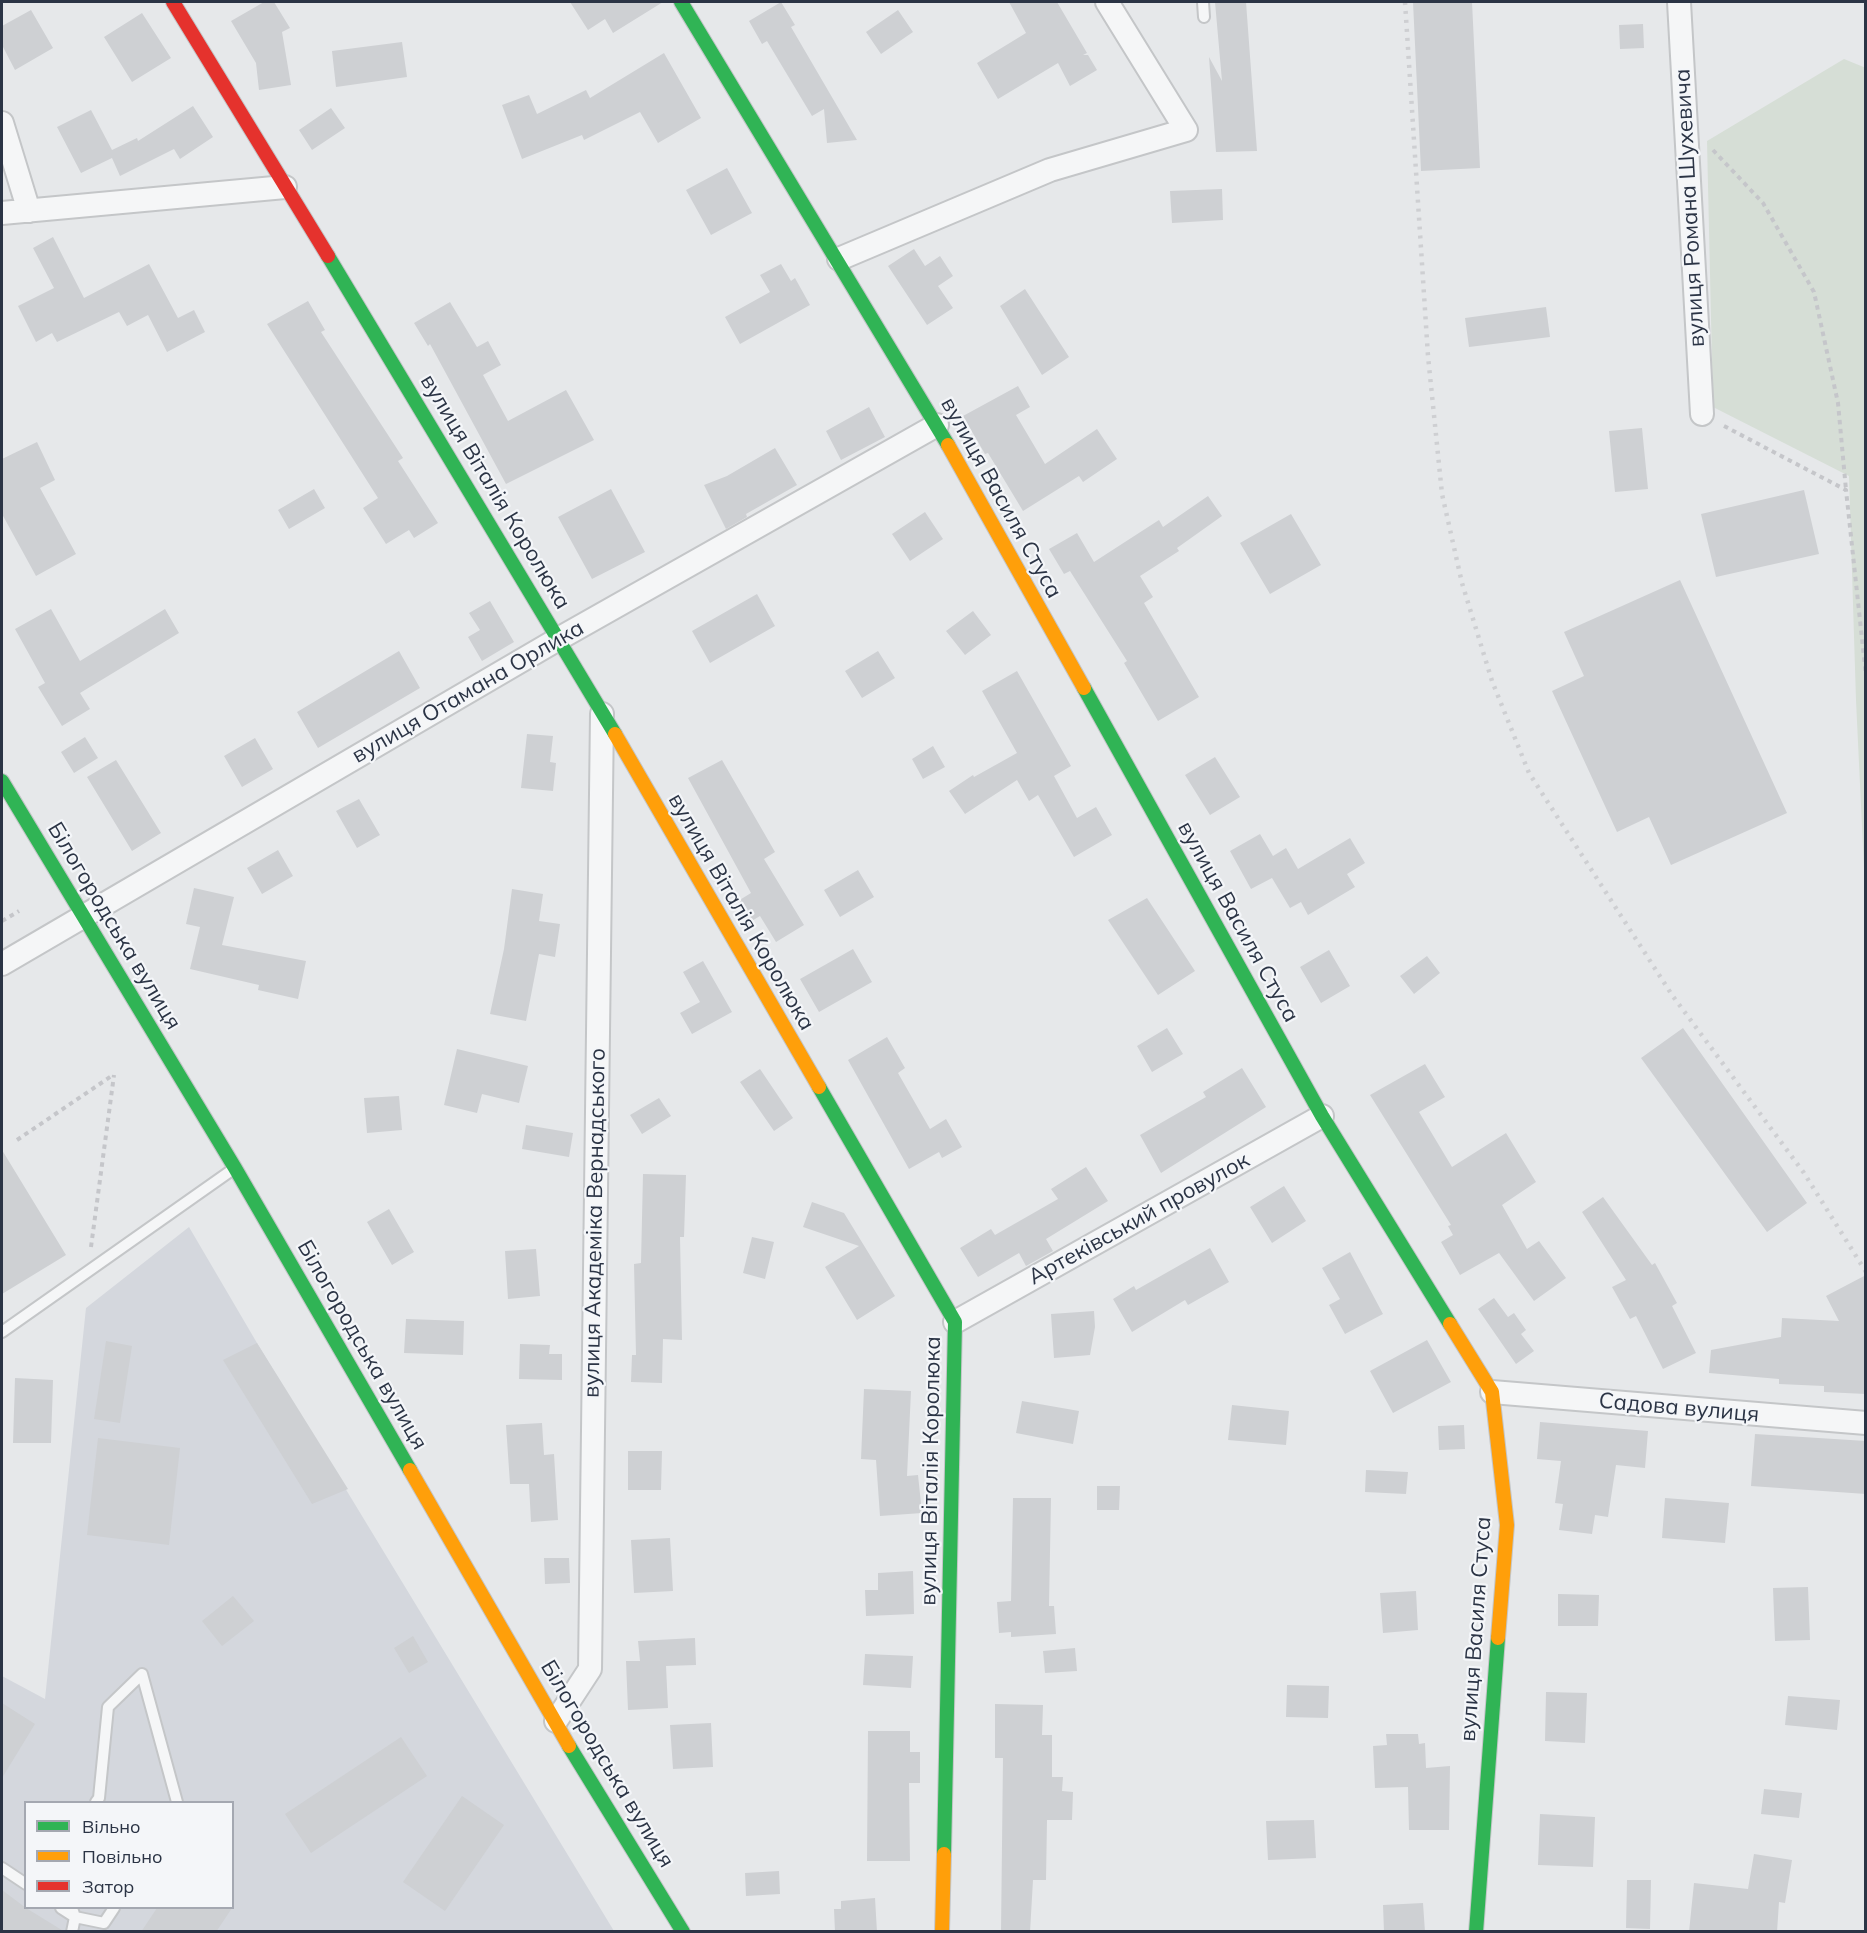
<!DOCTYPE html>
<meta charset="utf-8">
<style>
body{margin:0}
#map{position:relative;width:1867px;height:1933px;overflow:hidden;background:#e6e8ea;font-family:Mulish,sans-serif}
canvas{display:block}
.frame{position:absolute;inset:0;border:3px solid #2b3445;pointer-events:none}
.legend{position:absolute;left:24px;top:1801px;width:210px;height:108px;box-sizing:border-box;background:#f4f6f9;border:2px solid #a4a8b1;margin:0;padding:8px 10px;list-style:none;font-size:18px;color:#2b3445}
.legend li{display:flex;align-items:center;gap:12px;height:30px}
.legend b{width:30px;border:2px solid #a4a8b1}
</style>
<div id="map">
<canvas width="1867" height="1933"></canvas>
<div class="frame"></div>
<ul class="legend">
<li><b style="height:8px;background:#30b455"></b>Вільно</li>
<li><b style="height:8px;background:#ff9f0a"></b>Повільно</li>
<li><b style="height:8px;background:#e5322d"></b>Затор</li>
</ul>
</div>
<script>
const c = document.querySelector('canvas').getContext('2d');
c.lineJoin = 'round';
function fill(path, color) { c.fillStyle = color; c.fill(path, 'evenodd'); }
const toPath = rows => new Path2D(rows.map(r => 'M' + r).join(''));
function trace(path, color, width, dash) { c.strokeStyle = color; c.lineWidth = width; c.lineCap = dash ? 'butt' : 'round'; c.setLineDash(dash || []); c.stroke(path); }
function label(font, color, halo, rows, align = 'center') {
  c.font = font + ' Mulish,sans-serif'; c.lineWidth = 4.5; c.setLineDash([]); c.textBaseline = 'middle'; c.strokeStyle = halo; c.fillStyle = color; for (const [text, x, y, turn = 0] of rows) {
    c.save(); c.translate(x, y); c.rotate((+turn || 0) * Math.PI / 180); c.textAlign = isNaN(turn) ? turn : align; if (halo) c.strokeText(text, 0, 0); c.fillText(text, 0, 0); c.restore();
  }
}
fill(toPath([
 [189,1227,257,1343,614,1931,2,1931,2,1676,45,1699,86,1308],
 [26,1802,232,1802,232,1908,26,1908]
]), '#d4d7dd');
fill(toPath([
 [1844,59,1866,68,1865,889,1856,700,1849,476,1713,407,1707,141]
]), '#d6ded6');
fill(toPath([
 [264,2,274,2,290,28,282,32,291,85,259,90,256,63,231,21],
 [570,2,663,2,613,33,605,19,588,30],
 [781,2,795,25,791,27,857,140,827,143,824,109,812,116,767,41,762,44,749,21],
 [1009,2,1057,2,1087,53,1083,55,1088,55,1097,70,1070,86,1058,63,998,99,977,63,1026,33],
 [1215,2,1246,2,1257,151,1216,152,1209,57,1222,81],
 [1413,2,1472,2,1480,168,1421,171],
 [31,10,53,48,15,70,2,45,2,26],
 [898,10,913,32,881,54,866,32],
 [142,13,171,58,132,82,104,37],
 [1643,24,1644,48,1620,49,1619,25],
 [402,42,407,77,336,87,332,51],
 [664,53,701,118,658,143,640,112,584,140,582,135,522,159,502,105,529,95,537,114,586,90,590,98],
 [193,106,213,137,180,159,174,149,120,176,112,158,81,173,57,127,91,110,112,150,137,138,138,141],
 [331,108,345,128,312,150,299,130],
 [727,168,752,213,711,235,686,190],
 [1222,189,1223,220,1172,223,1170,191],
 [53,237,84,298,149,264,178,318,194,310,205,332,167,352,148,315,127,326,119,312,57,342,52,333,36,342,18,306,54,288,33,248],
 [914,249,925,266,940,256,953,276,938,286,953,308,927,325,888,266],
 [781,264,791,281,795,278,810,305,740,344,725,317,770,292,760,275],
 [1025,289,1069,357,1042,375,1000,306],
 [308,301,325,330,321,332,403,458,398,461,438,523,414,538,409,530,386,544,363,508,378,498,267,324],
 [450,302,477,347,488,341,501,365,483,375,508,421,566,390,594,440,506,484,430,344,428,346,414,323],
 [1546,307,1550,337,1469,347,1465,318],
 [1018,386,1030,407,1016,415,1045,464,1097,429,1117,459,1083,482,1079,476,1023,511,988,453,985,454,963,416],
 [869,407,885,437,841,460,826,431],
 [1642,428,1648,489,1615,492,1609,431],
 [37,442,55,480,40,488,76,554,36,576,2,514,2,459],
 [775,448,797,485,746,514,747,517,726,529,704,485,727,476],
 [314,489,325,508,289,529,278,510],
 [611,489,645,552,592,579,558,517],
 [1804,490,1819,554,1716,577,1701,514],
 [1208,496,1222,516,1177,548,1179,551,1140,576,1153,597,1144,603,1199,697,1158,721,1124,663,1127,661,1070,571,1064,574,1049,549,1077,533,1094,562,1159,520,1163,527],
 [925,512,943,539,910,561,892,534],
 [1291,514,1321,565,1270,594,1240,543],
 [1680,580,1787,813,1671,865,1649,817,1617,832,1552,691,1584,676,1564,632],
 [757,594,775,626,710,663,692,631],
 [490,601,514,642,482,661,468,637,480,630,469,613],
 [51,609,80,661,165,609,179,633,80,693,90,709,62,726,38,687,45,683,15,629],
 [973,611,991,635,965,655,946,631],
 [399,651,420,688,318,748,297,712],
 [878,651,895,678,862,698,845,671],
 [1017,671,1071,766,1054,776,1077,818,1096,807,1112,835,1074,857,1038,795,1029,801,1017,780,965,814,949,791,973,775,974,777,1017,753,982,691],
 [527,734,553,736,550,762,556,763,553,791,521,788],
 [85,737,98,758,74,773,61,752],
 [255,738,273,769,242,787,224,756],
 [933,746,945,767,923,779,912,759],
 [1215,757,1240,797,1210,815,1185,775],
 [116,760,161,833,132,851,87,777],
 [722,760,775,852,764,859,804,925,776,942,760,916,750,922,738,901,751,893,688,778],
 [359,799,380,835,357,848,336,811],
 [1260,834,1273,856,1286,848,1298,869,1350,838,1365,863,1347,874,1355,887,1308,915,1301,902,1290,908,1272,878,1251,889,1230,851],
 [278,850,293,876,262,894,247,868],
 [858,870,874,897,840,917,824,890],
 [194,888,234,897,222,945,306,961,298,999,258,990,259,985,190,969,200,927,186,924],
 [512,889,543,894,539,921,560,924,555,957,539,954,526,1021,490,1014,504,949],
 [1147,898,1195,971,1158,995,1108,920],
 [853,949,872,982,819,1012,800,979],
 [1329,950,1350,986,1321,1003,1300,967],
 [1427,956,1440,973,1414,994,1400,976],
 [703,961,732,1012,692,1034,680,1013,700,1002,683,972],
 [1167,1028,1183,1054,1152,1072,1137,1046],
 [1683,1028,1807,1203,1767,1232,1641,1058],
 [887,1037,905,1068,898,1073,930,1129,946,1119,962,1147,942,1158,939,1152,909,1169,848,1060],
 [457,1049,528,1066,519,1103,482,1094,477,1113,444,1105],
 [1425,1064,1445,1097,1419,1112,1452,1167,1506,1133,1536,1182,1502,1205,1527,1249,1539,1241,1566,1278,1534,1301,1499,1253,1460,1275,1441,1242,1453,1235,1448,1226,1451,1225,1370,1095],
 [1242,1068,1266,1107,1161,1173,1140,1135,1206,1097,1203,1092],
 [760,1069,793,1118,774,1131,740,1082],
 [399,1096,402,1130,367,1133,364,1098],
 [659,1098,671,1116,642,1134,630,1115],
 [526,1125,573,1133,569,1157,522,1149],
 [2,1150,66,1255,2,1294],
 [1086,1167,1108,1201,1046,1239,1053,1251,1026,1266,1019,1253,978,1277,960,1248,991,1229,995,1235,1058,1199,1051,1189],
 [643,1174,686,1175,684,1237,680,1237,682,1340,663,1339,662,1383,631,1382,632,1355,636,1355,634,1264,641,1263],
 [1284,1186,1306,1221,1272,1243,1250,1207],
 [1603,1197,1652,1265,1655,1263,1677,1303,1672,1306,1696,1353,1663,1369,1636,1316,1630,1319,1612,1287,1626,1280,1582,1212],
 [812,1202,844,1213,895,1296,857,1320,825,1267,859,1246,803,1227],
 [389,1209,414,1252,392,1265,367,1222],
 [752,1237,774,1242,765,1279,743,1273],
 [1210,1248,1229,1282,1188,1305,1185,1300,1132,1332,1113,1299,1134,1286,1136,1290],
 [536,1249,540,1296,508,1299,505,1251],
 [1350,1252,1383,1314,1345,1334,1329,1305,1340,1299,1322,1268],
 [1866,1275,1866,1394,1824,1392,1824,1386,1779,1384,1779,1379,1709,1373,1711,1350,1781,1337,1782,1318,1839,1321,1826,1296],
 [1494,1298,1508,1317,1514,1313,1526,1330,1521,1334,1534,1351,1516,1364,1478,1309],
 [1094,1311,1095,1327,1090,1355,1054,1358,1051,1314],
 [406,1319,464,1321,463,1355,404,1353],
 [1427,1340,1451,1382,1393,1413,1370,1371],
 [106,1341,132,1346,120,1423,94,1419],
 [257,1343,348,1489,312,1504,223,1360],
 [520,1344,550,1345,549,1354,562,1354,562,1380,519,1379],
 [15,1378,53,1380,51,1443,13,1443],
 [864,1389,911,1391,907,1476,918,1475,922,1513,880,1516,876,1460,861,1459],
 [1022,1401,1079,1411,1073,1444,1016,1433],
 [1232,1405,1289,1411,1286,1445,1228,1440],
 [1540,1422,1648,1431,1645,1468,1616,1465,1608,1517,1595,1515,1592,1534,1559,1530,1563,1504,1555,1503,1561,1461,1537,1459],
 [542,1423,544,1455,554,1454,558,1520,531,1522,529,1484,510,1484,506,1425],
 [1464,1425,1465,1449,1439,1450,1438,1426],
 [1755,1434,1866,1441,1866,1494,1751,1486],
 [98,1438,180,1448,169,1545,87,1535],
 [628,1451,662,1451,661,1490,628,1490],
 [1366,1470,1408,1472,1406,1494,1365,1492],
 [1097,1486,1120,1486,1119,1510,1097,1510],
 [1013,1498,1051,1498,1049,1606,1054,1606,1056,1634,1011,1637,1011,1632,999,1633,997,1602,1011,1601],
 [1665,1498,1729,1503,1725,1543,1662,1538],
 [670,1538,673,1591,634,1593,631,1540],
 [544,1558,569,1558,570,1583,545,1584],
 [913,1571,914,1614,866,1616,865,1590,878,1590,878,1573],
 [1808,1587,1810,1640,1775,1641,1773,1588],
 [1416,1591,1418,1630,1383,1633,1380,1593],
 [1558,1594,1599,1595,1598,1626,1558,1626],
 [233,1596,254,1621,222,1646,202,1621],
 [413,1636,428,1662,409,1673,394,1648],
 [695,1638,696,1665,666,1666,668,1708,628,1710,626,1661,640,1661,638,1641],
 [1075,1648,1077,1671,1045,1673,1043,1651],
 [865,1654,913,1656,911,1688,863,1685],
 [1287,1685,1329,1686,1328,1718,1286,1717],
 [1546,1692,1587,1693,1585,1743,1545,1741],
 [1788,1696,1840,1700,1837,1730,1785,1725],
 [2,1703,35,1724,2,1778],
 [995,1704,1043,1705,1042,1735,1052,1735,1052,1777,1063,1777,1062,1791,1073,1792,1072,1820,1047,1820,1046,1880,1033,1880,1030,1932,1001,1932,1003,1758,995,1758],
 [711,1723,713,1767,673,1769,670,1725],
 [868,1731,910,1731,910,1752,920,1752,920,1783,909,1783,910,1861,867,1861],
 [1386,1734,1418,1734,1419,1744,1425,1743,1426,1768,1450,1766,1449,1830,1409,1830,1408,1787,1375,1788,1373,1746,1387,1745],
 [401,1737,427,1776,311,1853,285,1814],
 [1764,1789,1802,1793,1799,1818,1761,1814],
 [462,1796,504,1825,445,1911,403,1882],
 [1540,1814,1595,1817,1593,1867,1538,1865],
 [1314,1820,1316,1858,1268,1860,1266,1821],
 [1754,1854,1792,1860,1785,1903,1779,1902,1777,1932,1689,1932,1694,1883,1748,1889],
 [779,1871,780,1894,746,1896,745,1873],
 [1627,1880,1651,1880,1650,1929,1626,1928],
 [2,1890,26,1908,65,1932,2,1932],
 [875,1898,877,1932,835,1932,834,1909,841,1909,841,1901],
 [1423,1903,1425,1932,1384,1932,1383,1905],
 [157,1908,232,1908,216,1932,141,1932]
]), '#ced0d3');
const lane = toPath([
 [1203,2,1204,17],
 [2,1332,232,1170],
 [96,1802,99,1798,108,1707,142,1674,177,1802],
 [2,1868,26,1884],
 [61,1908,75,1917,104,1923,114,1908],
 [72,1932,75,1917,73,1911]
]);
const street = toPath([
 [1679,2,1702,414],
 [2,123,29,211],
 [2,213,285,187],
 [839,259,1050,170,1186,130,1107,2],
 [2,964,560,638,937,425],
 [955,1322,1322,1116],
 [1492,1392,1866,1423],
 [556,1721,590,1669,602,714]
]);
const fast = toPath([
 [681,2,948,445],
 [328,256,615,734],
 [1084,688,1322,1116,1450,1324],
 [2,781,235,1168,410,1470],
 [819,1087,955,1322,944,1854],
 [569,1746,683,1932],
 [1476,1932,1498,1638]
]);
const slow = toPath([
 [948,445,1084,688],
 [615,734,819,1087],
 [1450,1324,1492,1392,1507,1525,1498,1638],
 [410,1470,569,1746],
 [942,1932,944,1854]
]);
const jam = toPath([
 [173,2,328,256]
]);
trace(lane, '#c4c6c8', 14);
trace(street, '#c4c6c8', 26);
trace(fast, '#c4c6c8', 16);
trace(slow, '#c4c6c8', 16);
trace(jam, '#c4c6c8', 16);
trace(toPath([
 [1713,150,1763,203,1814,292,1838,403,1846,490],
 [1724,426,1846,490,1866,676],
 [2,921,19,911],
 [17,1140,113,1075],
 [91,1247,114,1075]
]), '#c5c6ca', 4, [4.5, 4.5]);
trace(lane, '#f5f6f7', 10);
trace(street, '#f5f6f7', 22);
trace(fast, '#30b455', 14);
trace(slow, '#ff9f0a', 14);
trace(jam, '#e5322d', 14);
trace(toPath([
 [1405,2,1428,356,1442,494,1462,583,1492,681,1529,773,1672,995,1804,1173,1866,1272]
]), '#cecfd2', 4.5, [3, 6]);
label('22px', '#2b3445', '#f4f6f9', [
 ["вулиця Романа Шухевича",1690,208,-93],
 ["вулиця Віталія Королюка",495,492,59],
 ["вулиця Василя Стуса",1001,498,61],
 ["вулиця Отамана Орлика",468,692,-30],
 ["вулиця Віталія Королюка",741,912,60],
 ["вулиця Василя Стуса",1238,922,61],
 ["Білогородська вулиця",114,926,59],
 ["Артеківський провулок",1139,1219,-29],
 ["вулиця Академіка Вернадського",595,1223,-89],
 ["Білогородська вулиця",362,1345,60],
 ["Садова вулиця",1679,1408,5],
 ["вулиця Віталія Королюка",931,1471,-89],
 ["вулиця Василя Стуса",1476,1629,-86],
 ["Білогородська вулиця",607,1764,59]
]);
</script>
